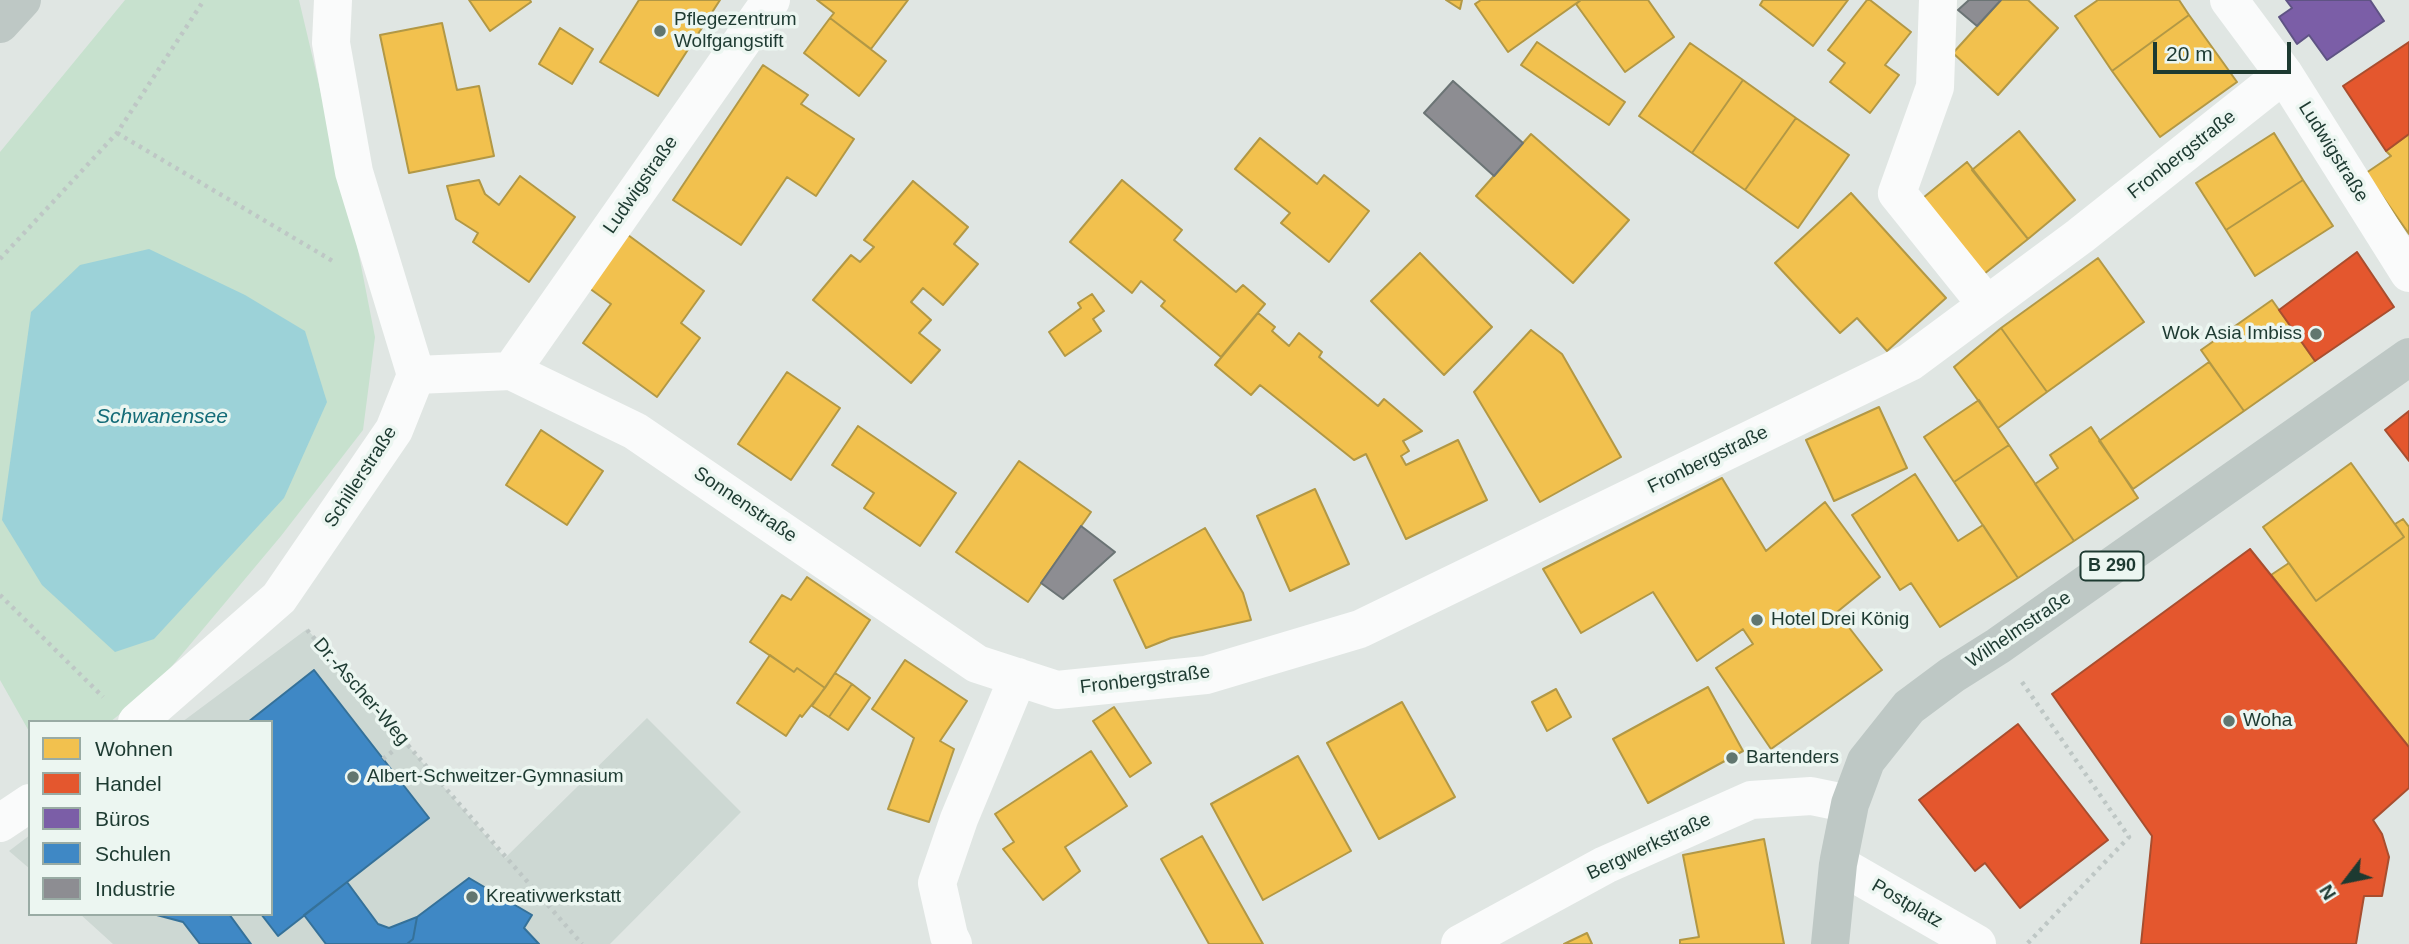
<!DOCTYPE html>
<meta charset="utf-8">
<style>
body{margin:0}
#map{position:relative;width:2409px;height:944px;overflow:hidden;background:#e0e6e3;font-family:Arial,sans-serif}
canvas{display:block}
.legend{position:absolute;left:28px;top:720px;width:245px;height:196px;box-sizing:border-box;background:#ecf6f1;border:2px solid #99aba4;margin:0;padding:9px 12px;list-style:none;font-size:21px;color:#1d3a31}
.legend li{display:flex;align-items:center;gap:14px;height:35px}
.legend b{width:35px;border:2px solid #99aba4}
.north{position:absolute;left:2311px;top:846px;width:70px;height:70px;-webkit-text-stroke:5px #ecf6f1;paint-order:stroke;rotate:238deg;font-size:19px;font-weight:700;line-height:28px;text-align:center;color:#1d3a31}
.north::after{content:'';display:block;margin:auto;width:24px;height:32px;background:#1d3a31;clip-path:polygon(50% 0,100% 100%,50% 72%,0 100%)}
.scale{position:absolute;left:2153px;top:42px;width:138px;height:32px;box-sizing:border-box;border:4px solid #1d3a31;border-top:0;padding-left:9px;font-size:21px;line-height:24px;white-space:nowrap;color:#1d3a31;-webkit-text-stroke:5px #ecf6f1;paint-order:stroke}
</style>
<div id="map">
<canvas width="2409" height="944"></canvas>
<ul class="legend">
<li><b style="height:19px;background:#f2c14e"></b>Wohnen</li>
<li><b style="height:19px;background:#e4572e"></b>Handel</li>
<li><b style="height:19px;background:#7b5ea7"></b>Büros</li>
<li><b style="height:19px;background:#3f88c5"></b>Schulen</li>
<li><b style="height:19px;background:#8d8d92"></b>Industrie</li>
</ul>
<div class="north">N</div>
<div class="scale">20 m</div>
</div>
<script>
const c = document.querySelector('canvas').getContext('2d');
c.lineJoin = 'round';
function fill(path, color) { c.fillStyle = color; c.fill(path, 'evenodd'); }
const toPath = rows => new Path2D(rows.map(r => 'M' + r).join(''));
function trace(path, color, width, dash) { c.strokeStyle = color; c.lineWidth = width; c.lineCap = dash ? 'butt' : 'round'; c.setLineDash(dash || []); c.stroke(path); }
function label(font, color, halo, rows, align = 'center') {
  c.font = font + ' Arial,sans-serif'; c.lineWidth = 7; c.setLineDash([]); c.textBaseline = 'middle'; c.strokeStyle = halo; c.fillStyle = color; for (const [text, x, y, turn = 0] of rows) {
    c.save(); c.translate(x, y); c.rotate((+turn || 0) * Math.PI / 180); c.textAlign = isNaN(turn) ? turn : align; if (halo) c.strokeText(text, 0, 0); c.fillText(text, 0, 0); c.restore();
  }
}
fill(toPath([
 [307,629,505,858,647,718,741,812,610,944,113,944,80,914,271,914,271,722,182,722],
 [30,835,30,869,9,851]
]), '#cdd8d3');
fill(toPath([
 [125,0,299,0,357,245,375,337,363,430,281,536,157,684,110,722,30,722,30,733,0,680,0,152]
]), '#c7e1ce');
fill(toPath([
 [149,249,245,295,305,331,327,402,284,498,154,639,115,652,42,585,2,520,31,312,80,265]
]), '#9cd2d8');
const homes = toPath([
 [469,0,530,0,531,2,490,31,469,0],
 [639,0,720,0,658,96,600,62,639,0],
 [817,0,908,0,871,49,830,18,834,13,817,0],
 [1446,0,1462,0,1460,9,1446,0],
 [1481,0,1581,0,1508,52,1475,4,1481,0],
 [1581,0,1648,0,1674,37,1625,72,1576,4,1581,0],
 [1763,0,1848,0,1813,46,1760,5,1763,0],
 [1867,0,1870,0,1911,32,1885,65,1899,75,1870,113,1830,82,1845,63,1828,50,1867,0],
 [2001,0,2028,0,2058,28,1998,95,1953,53,2001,0],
 [2098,0,2179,0,2189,15,2112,71,2075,16,2098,0],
 [2189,15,2237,82,2160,137,2112,71,2189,15],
 [830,18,886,61,859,96,804,53,830,18],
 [442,23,457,90,479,86,494,156,409,173,380,35,442,23],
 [560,28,593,49,572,84,539,64,560,28],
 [1537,42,1625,102,1609,125,1521,65,1537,42],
 [1690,43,1743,80,1692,153,1639,116,1690,43],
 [763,65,808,95,801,104,854,139,816,196,787,177,741,245,673,200,763,65],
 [1743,80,1796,118,1745,190,1692,153,1743,80],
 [1796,118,1849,155,1798,228,1745,190,1796,118],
 [2019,131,2075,200,2028,239,1972,170,2019,131],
 [2274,133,2303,180,2226,230,2196,183,2274,133],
 [1531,134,1629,220,1573,283,1476,196,1531,134],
 [2409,134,2409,234,2366,173,2391,156,2386,151,2409,134],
 [1260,138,1317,184,1324,175,1369,211,1329,262,1281,223,1290,213,1235,169,1260,138],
 [1967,162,2028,239,1979,278,1918,202,1967,162],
 [520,176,575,217,529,282,473,242,478,233,456,219,447,186,479,180,485,194,499,205,520,176],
 [1122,180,1182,230,1174,240,1236,292,1243,285,1265,304,1221,357,1161,306,1165,301,1141,281,1132,293,1070,242,1122,180],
 [2303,180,2333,226,2255,276,2226,230,2303,180],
 [913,181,968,227,954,244,978,264,943,305,923,288,911,302,931,320,919,333,940,350,911,383,813,300,851,255,860,262,874,247,864,240,913,181],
 [1851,193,1946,298,1887,351,1857,318,1840,333,1775,263,1851,193],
 [628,235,704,291,681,323,700,338,657,397,583,343,611,304,589,288,628,235],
 [1420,253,1492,327,1444,375,1371,301,1420,253],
 [2098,258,2144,322,2047,392,2001,328,2098,258],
 [1092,294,1104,311,1093,319,1101,331,1065,356,1049,332,1081,308,1078,303,1092,294],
 [2272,300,2315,361,2244,411,2201,350,2272,300],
 [1258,313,1275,327,1272,331,1289,346,1299,333,1322,352,1319,357,1378,406,1384,399,1422,431,1403,441,1409,451,1401,456,1406,465,1458,440,1487,500,1406,539,1366,454,1354,460,1260,385,1251,395,1215,365,1258,313],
 [2001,328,2047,392,1998,428,1954,367,2001,328],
 [1531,330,1562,354,1621,457,1540,502,1474,392,1531,330],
 [2209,362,2244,411,2133,489,2099,441,2209,362],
 [787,372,840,408,791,480,738,444,787,372],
 [1979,400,2009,445,1954,482,1924,437,1979,400],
 [1879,407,1907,468,1834,501,1806,440,1879,407],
 [858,426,956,493,920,546,864,508,874,493,832,465,858,426],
 [2091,427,2138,498,2074,541,2035,484,2058,468,2050,455,2091,427],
 [541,430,603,471,567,525,506,485,541,430],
 [2009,445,2074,541,2018,578,1954,482,2009,445],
 [1019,461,1091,512,1028,602,956,552,1019,461],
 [2351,463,2404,537,2316,601,2263,527,2351,463],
 [1915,474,1958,541,1983,525,2018,578,1940,627,1911,583,1900,590,1852,515,1915,474],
 [1722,478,1766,551,1825,502,1880,577,1837,612,1882,670,1771,749,1716,668,1753,644,1743,629,1697,661,1653,592,1581,633,1543,569,1722,478],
 [1315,489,1349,564,1290,591,1257,516,1315,489],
 [2403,519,2409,527,2409,747,2271,575,2289,563,2316,601,2404,537,2395,524,2403,519],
 [1205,528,1243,593,1251,620,1171,638,1146,648,1114,580,1205,528],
 [807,577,870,620,825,688,797,668,794,672,750,642,782,595,791,600,807,577],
 [770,655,794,672,797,668,825,688,802,717,800,715,786,736,737,703,770,655],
 [905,660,967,701,940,741,954,749,929,822,888,809,914,738,872,709,905,660],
 [835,673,852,684,829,717,812,706,835,673],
 [852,684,870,698,848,730,829,717,852,684],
 [1708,687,1743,751,1648,803,1613,739,1708,687],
 [1556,689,1571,717,1547,731,1532,702,1556,689],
 [1402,702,1455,797,1379,839,1327,743,1402,702],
 [1114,707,1151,763,1130,777,1093,721,1114,707],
 [1091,751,1127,806,1065,847,1080,871,1043,900,1003,849,1014,842,995,814,1091,751],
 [1298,756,1351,851,1263,900,1211,804,1298,756],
 [1202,836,1263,944,1209,944,1161,859,1202,836],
 [1764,839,1784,944,1680,944,1680,940,1699,937,1683,855,1764,839],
 [1587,933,1592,944,1564,944,1587,933]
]);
fill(homes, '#f2c14e');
trace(homes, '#b29845', 2);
const shops = toPath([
 [2409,42,2409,134,2386,151,2343,86,2409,42],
 [2357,252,2394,307,2315,361,2279,310,2357,252],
 [2409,411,2409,461,2385,430,2409,411],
 [2250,549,2409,747,2409,788,2373,820,2382,834,2389,857,2382,896,2364,896,2356,944,2141,944,2152,836,2052,694,2250,549],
 [2018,724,2108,840,2020,908,1985,863,1975,871,1919,800,2018,724]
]);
fill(shops, '#e4572e');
trace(shops, '#a84e2f', 2);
const offices = toPath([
 [2286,0,2370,0,2384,21,2327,60,2309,35,2297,44,2279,17,2292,8,2286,0]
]);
fill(offices, '#7b5ea7');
trace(offices, '#5f5384', 2);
const schools = toPath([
 [314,670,429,818,278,936,261,914,271,914,271,722,248,722,314,670],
 [469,878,532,915,524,928,539,944,407,944,413,939,417,917,469,878],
 [347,882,378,924,389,928,417,917,413,939,407,944,326,944,304,915,347,882],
 [153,914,229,914,251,944,200,944,183,922,153,914]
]);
fill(schools, '#3f88c5');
trace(schools, '#357199', 2);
const industry = toPath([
 [1969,0,2001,0,1977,26,1958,10,1969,0],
 [1453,81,1523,143,1494,176,1424,113,1453,81],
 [1081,526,1115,552,1063,599,1041,583,1081,526]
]);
fill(industry, '#8d8d92');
trace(industry, '#6b7475', 2);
trace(toPath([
 [117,133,336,263],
 [0,259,117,133,204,0],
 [0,595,103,697],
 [307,630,582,944],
 [2022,682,2129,837,2027,944],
 [383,759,404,742]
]), '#bec7c5', 4.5, [3.5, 5]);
trace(toPath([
 [1938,0,1935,87,1897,193,1987,305],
 [2229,0,2284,74,2409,273],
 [511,371,771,0],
 [416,375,511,371,635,431,977,664,1057,690,1206,675,1360,629,1910,362,2080,236,2284,74],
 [137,722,279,598,394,430,416,375,354,172,331,43,333,0],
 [0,823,30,803],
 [1838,864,1977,944],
 [953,944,949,936,937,883,959,819,1018,677],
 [1460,944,1605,865,1751,800,1811,796,1850,804]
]), '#fafbfb', 38);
trace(toPath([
 [0,24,22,0],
 [1830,944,1838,864,1850,804,1866,761,1909,707,1952,675,1998,646,2409,357]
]), '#bec8c5', 38);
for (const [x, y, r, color] of [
 [660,31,7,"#61766f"],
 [2316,334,7,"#61766f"],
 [1757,620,7,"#61766f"],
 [2229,721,7,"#61766f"],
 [1732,758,7,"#61766f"],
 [353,777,7,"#61766f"],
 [472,897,7,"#61766f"]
]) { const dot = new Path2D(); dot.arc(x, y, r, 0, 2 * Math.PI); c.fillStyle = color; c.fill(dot); trace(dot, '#ecf6f1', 2.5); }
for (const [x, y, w] of [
 [2112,566,63]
]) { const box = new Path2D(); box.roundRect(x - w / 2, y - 14.5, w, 29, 5); c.fillStyle = '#ecf6f1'; c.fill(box); trace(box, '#1d3a31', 2); }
label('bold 18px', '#1d3a31', null, [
 ["B 290",2112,566]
]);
label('19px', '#1d3a31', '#ecf6f1', [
 ["Pflegezentrum",674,20],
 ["Wolfgangstift",674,42],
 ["Wok Asia Imbiss",2302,334,"right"],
 ["Hotel Drei König",1771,620],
 ["Woha",2243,721],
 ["Bartenders",1746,758],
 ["Albert-Schweitzer-Gymnasium",367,777],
 ["Kreativwerkstatt",486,897]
], 'left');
label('19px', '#1d3a31', '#ecf6f1', [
 ["Ludwigstraße",2333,152,58],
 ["Fronbergstraße",2182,155,-38],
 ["Ludwigstraße",641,185,-55],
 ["Fronbergstraße",1708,460,-26],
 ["Schillerstraße",361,477,-57],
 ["Sonnenstraße",745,505,34],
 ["Wilhelmstraße",2019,630,-34],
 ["Fronbergstraße",1145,680,-7],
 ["Dr.-Ascher-Weg",361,692,49],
 ["Bergwerkstraße",1649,847,-25],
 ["Postplatz",1907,904,30]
]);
label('italic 21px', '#146c78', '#ecf6f1', [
 ["Schwanensee",162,417]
]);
</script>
